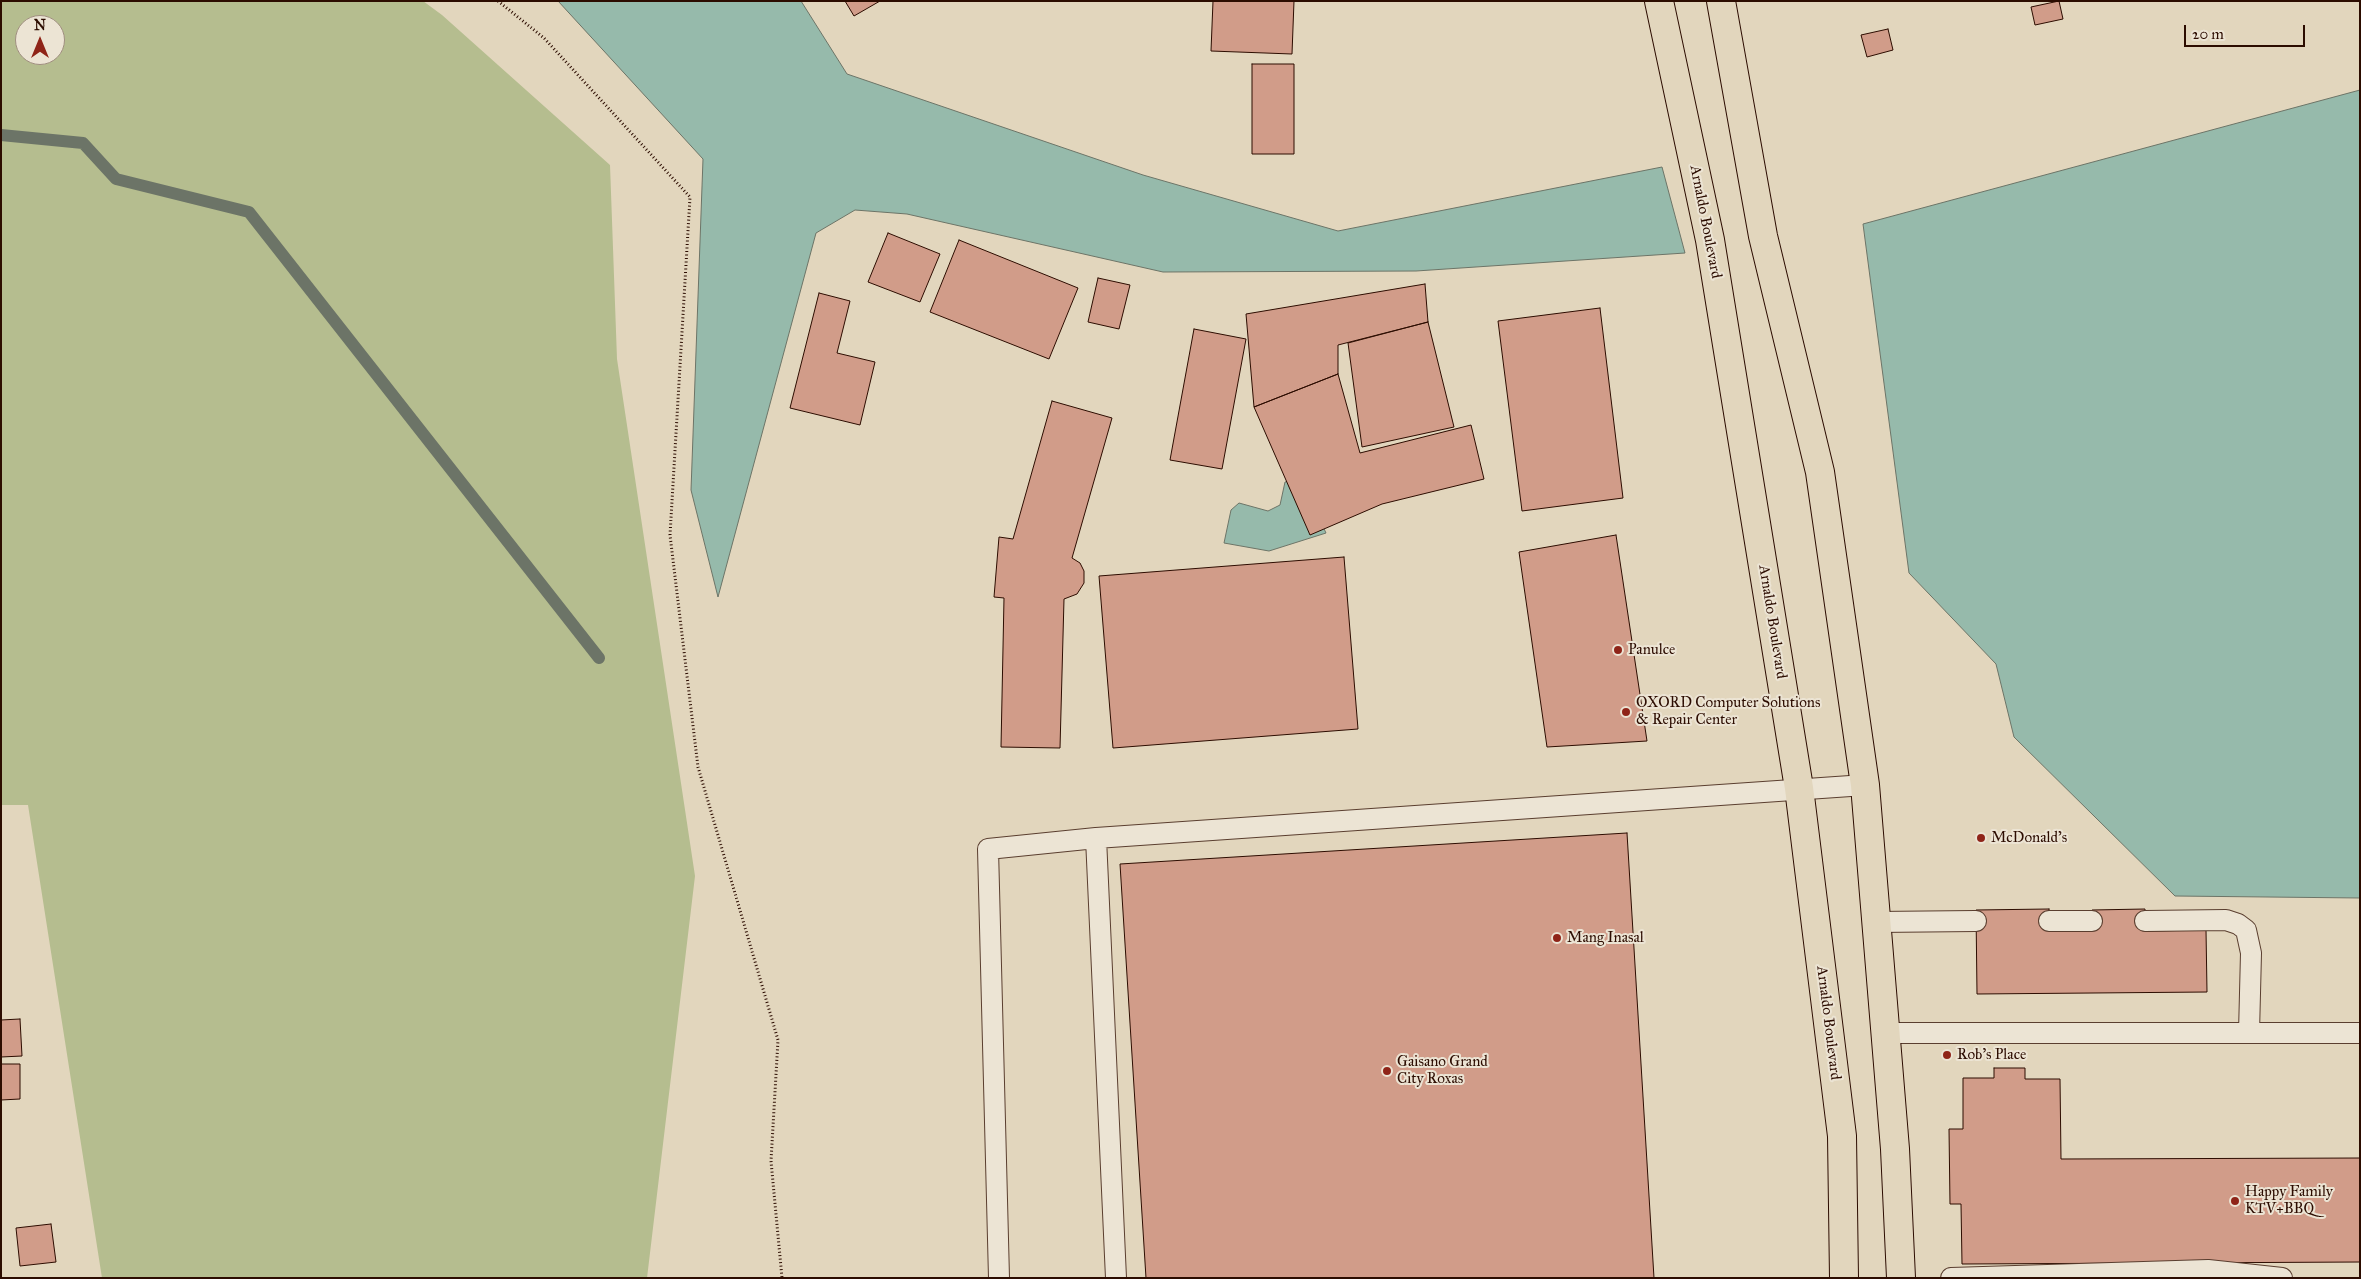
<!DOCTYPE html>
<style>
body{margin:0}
#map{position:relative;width:2361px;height:1279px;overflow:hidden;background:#e2d6bd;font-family:"IM FELL Great Primer",serif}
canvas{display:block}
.frame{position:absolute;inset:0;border:2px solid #2c0c00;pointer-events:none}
.north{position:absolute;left:15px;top:15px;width:50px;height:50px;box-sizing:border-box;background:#ece4d4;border:1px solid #9f8e7f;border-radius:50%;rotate:0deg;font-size:14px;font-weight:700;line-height:20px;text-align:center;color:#2c0c00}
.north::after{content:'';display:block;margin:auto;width:18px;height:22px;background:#8f2418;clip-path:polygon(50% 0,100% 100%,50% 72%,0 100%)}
.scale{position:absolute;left:2184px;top:25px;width:121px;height:22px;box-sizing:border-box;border:2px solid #2c0c00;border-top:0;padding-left:6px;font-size:15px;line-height:18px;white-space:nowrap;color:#2c0c00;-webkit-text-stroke:4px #ece4d4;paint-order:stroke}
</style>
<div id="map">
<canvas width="2361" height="1279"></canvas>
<div class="frame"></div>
<div class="north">N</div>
<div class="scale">20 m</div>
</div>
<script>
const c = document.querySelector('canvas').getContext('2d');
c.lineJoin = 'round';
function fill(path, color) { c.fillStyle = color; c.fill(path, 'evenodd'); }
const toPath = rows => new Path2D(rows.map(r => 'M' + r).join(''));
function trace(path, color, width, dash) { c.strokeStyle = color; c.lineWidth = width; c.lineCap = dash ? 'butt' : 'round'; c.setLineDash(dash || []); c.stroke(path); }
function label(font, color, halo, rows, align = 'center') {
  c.font = font + ' "IM FELL Great Primer",serif'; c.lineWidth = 4; c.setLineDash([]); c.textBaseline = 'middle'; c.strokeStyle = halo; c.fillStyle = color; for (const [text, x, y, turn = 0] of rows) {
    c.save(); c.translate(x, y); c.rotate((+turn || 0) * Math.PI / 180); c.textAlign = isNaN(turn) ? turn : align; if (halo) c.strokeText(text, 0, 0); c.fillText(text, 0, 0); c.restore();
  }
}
fill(toPath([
 [1,1,423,1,442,15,610,165,617,359,695,876,647,1278,102,1278,28,805,1,805],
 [25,25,55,25,55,55,25,55]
]), '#b5bd8f');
const water = toPath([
 [558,1,801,1,847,74,1143,175,1338,231,1662,167,1685,253,1416,271,1163,272,907,214,855,210,816,233,718,597,691,490,703,159,558,1],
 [2360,90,2360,898,2175,896,2014,737,1996,664,1909,573,1863,224,2360,90],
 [1300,478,1326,533,1269,551,1224,543,1231,510,1239,503,1268,511,1280,505,1285,482,1300,478]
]);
fill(water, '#96baab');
trace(water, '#6c7467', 1);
trace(toPath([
 [1,135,83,143,116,179,249,212,599,658]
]), '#6c7467', 12);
const building = toPath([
 [845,1,880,1,854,16,845,1],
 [1213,1,1294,1,1292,54,1211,51,1213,1],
 [2059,1,2063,19,2035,25,2031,7,2059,1],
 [1888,29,1893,50,1867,57,1861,35,1888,29],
 [1252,64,1294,64,1294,154,1252,154,1252,64],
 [888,233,940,254,920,302,868,282,888,233],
 [959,240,1078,288,1049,359,930,312,959,240],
 [1098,278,1130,285,1119,329,1088,322,1098,278],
 [1425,284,1428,322,1338,345,1338,374,1254,407,1246,314,1425,284],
 [819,293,850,301,837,353,875,362,860,425,790,408,819,293],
 [1600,308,1623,498,1522,511,1498,321,1600,308],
 [1428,322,1454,427,1362,447,1348,343,1428,322],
 [1194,329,1246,339,1222,469,1170,460,1194,329],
 [1338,374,1360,453,1471,425,1484,479,1382,504,1310,535,1254,407,1338,374],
 [1052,401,1112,418,1072,558,1080,563,1084,571,1084,583,1077,594,1064,599,1060,748,1001,747,1004,598,994,597,999,537,1013,539,1052,401],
 [1616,535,1647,741,1547,747,1519,552,1616,535],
 [1344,557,1358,729,1113,748,1099,576,1344,557],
 [1627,833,1654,1278,1146,1278,1120,864,1627,833],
 [2049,909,2049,928,2092,928,2092,910,2145,909,2145,931,2206,930,2207,992,1977,994,1976,910,2049,909],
 [20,1019,22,1056,1,1057,1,1020,20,1019],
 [1,1064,20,1064,20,1099,1,1100,1,1064],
 [1994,1068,2025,1068,2025,1079,2060,1079,2061,1159,2360,1158,2360,1262,1962,1264,1961,1204,1950,1204,1949,1129,1963,1129,1963,1078,1994,1078,1994,1068],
 [51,1224,56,1262,20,1266,16,1228,51,1224]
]);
fill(building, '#d19c89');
trace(building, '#2c0c00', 1);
const service = toPath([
 [1096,838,1116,1278],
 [2049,921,2092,921],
 [2145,921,2226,920,2238,924,2246,930,2251,953,2249,1033],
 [1876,922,1976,921],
 [1885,1033,2360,1033],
 [999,1278,988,849,1096,838,1865,785],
 [1951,1278,2208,1270,2282,1278]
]);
const trunk = toPath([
 [1659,1,1710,240,1799,788,1842,1136,1844,1278],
 [1721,1,1763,236,1820,472,1865,785,1895,1149,1901,1278]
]);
trace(service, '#5a3e2f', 22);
trace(trunk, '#2c0c00', 30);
trace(toPath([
 [498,1,544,38,690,197,670,535,698,767,778,1040,771,1161,782,1278]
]), '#2c0c00', 3, [1, 2.5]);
trace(service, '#ece4d4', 20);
trace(trunk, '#e2d6bd', 28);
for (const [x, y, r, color] of [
 [1618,650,5,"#8f2418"],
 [1626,712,5,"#8f2418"],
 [1981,838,5,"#8f2418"],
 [1557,938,5,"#8f2418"],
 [1947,1055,5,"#8f2418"],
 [1387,1071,5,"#8f2418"],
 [2235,1201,5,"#8f2418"]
]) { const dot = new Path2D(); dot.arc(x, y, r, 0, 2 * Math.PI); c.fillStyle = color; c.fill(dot); trace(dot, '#ece4d4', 2); }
label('15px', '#2c0c00', '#ece4d4', [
 ["Arnaldo Boulevard",1705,222,79],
 ["Arnaldo Boulevard",1772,622,81],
 ["Arnaldo Boulevard",1828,1023,83]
]);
label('15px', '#2c0c00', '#ece4d4', [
 ["Panulce",1628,650],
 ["OXORD Computer Solutions",1636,703],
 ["& Repair Center",1636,720],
 ["McDonald's",1991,838],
 ["Mang Inasal",1567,938],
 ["Rob's Place",1957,1055],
 ["Gaisano Grand",1397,1062],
 ["City Roxas",1397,1079],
 ["Happy Family",2245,1192],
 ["KTV+BBQ",2245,1209]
], 'left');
</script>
